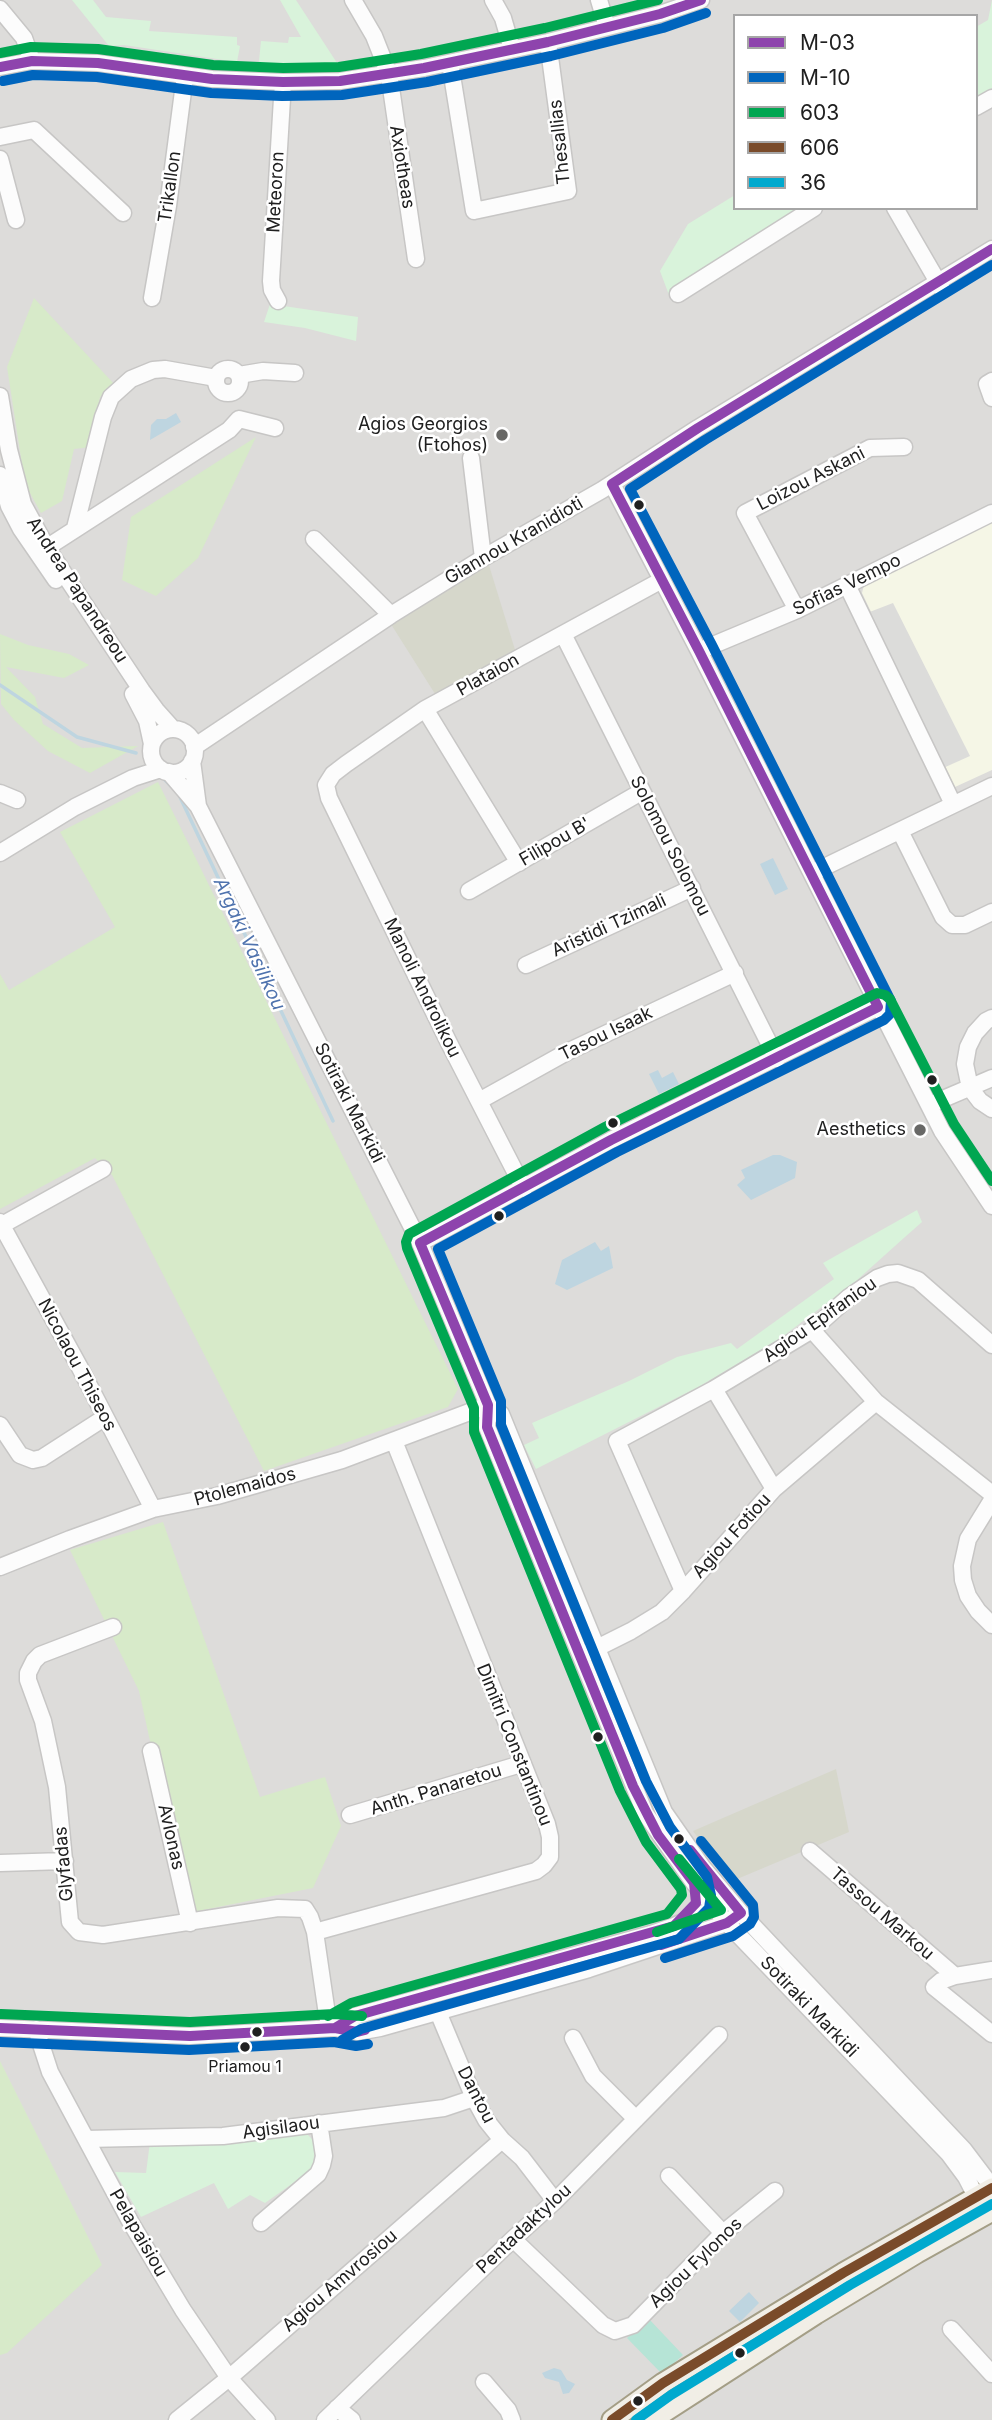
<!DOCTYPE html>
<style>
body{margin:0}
#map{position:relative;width:992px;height:2420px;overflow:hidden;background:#eeede9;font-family:Inter,sans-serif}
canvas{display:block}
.legend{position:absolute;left:733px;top:14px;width:245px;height:196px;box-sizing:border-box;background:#fff;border:2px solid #a6a6a6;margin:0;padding:9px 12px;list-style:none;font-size:21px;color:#202020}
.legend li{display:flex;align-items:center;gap:14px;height:35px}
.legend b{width:35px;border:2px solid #a6a6a6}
</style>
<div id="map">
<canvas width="992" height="2420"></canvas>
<ul class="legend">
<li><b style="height:9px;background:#8e44ad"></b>M-03</li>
<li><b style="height:9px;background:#0065bd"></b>M-10</li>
<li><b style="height:9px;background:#00a651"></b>603</li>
<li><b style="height:9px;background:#7a4b2a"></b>606</li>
<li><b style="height:9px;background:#00a9ce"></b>36</li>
</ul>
</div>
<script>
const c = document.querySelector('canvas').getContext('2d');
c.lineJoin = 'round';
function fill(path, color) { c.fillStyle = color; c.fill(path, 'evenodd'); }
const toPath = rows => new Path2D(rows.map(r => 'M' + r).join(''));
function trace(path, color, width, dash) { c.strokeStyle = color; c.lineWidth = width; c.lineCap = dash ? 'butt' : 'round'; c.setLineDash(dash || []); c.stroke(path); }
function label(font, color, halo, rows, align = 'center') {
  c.font = font + ' Inter,sans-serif'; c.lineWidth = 5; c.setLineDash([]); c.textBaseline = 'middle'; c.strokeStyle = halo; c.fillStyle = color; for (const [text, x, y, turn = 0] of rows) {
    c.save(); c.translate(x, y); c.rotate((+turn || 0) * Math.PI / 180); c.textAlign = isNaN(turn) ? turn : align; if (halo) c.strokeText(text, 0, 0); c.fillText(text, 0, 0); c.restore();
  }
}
fill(toPath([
 [0,0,992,0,992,2420,0,2420],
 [735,16,976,16,976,208,735,208]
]), '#dddcda');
fill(toPath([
 [992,521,992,770,955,787,862,593,864,585]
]), '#f5f6e6');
fill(toPath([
 [893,603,970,756,941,769,867,613]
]), '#dcdcda');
fill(toPath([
 [488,562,516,653,437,697,389,621],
 [836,1769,849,1832,730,1882,693,1831]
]), '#d6d7cb');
fill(toPath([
 [34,298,116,386,100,397,91,447,74,449,62,501,41,513,25,484,7,367],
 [256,437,198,558,156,596,122,580,131,517],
 [0,634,28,645,69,654,89,665,64,678,6,667,35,697,43,724,82,748,138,746,90,773,48,751,14,720,1,704],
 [158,782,458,1389,448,1407,264,1471,112,1175,95,1158,0,1209,0,974,9,990,115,927,60,832],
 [163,1522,260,1797,325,1777,341,1826,313,1888,188,1913,139,1691,70,1550],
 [0,2061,102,2265,7,2353,0,2355]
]), '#d7eac9');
fill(toPath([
 [72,0,93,0,106,17,151,21,149,31,237,37,237,45,240,46,237,62,124,45,109,46],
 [280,0,296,0,339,66,272,68,263,66,259,61,261,41,288,43,289,37,301,37],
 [992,0,992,88,976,97,976,27,988,20],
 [735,195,735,208,802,208,669,295,660,271,688,224],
 [270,304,358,317,356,341,305,328,264,322],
 [917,1210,922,1222,905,1237,856,1281,782,1337,700,1386,536,1469,524,1445,539,1438,532,1423,629,1381,677,1357,731,1343,737,1349,834,1279,823,1263],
 [306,2133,315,2142,313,2169,265,2203,250,2195,228,2209,214,2183,141,2217,115,2172,146,2173,150,2142]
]), '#d9f3db');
fill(toPath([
 [648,2318,683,2355,662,2374,627,2338]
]), '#b6e4d6');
fill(toPath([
 [176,413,181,422,150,440,151,425,157,419,166,419],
 [773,858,788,889,775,895,760,864],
 [658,1070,662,1078,673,1072,679,1084,659,1094,649,1074],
 [773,1155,780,1155,797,1162,795,1178,751,1200,737,1185,745,1178,741,1170],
 [595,1242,601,1251,609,1246,613,1268,567,1290,555,1284,562,1260],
 [749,2292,759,2303,740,2322,729,2311],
 [554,2368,561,2370,567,2380,575,2384,569,2393,563,2394,559,2382,545,2378,542,2373]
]), '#bed5e0');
trace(toPath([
 [0,685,77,737,136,753],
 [159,774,171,786],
 [180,797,333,1121]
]), '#bed5e0', 3.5);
const minor = toPath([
 [353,0,374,36,389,74,416,259],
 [493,0,503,18,512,49],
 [599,0,607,27],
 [0,9,24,38,32,61],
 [450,63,474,211,568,191,548,42],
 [0,67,32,61,98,63,212,79,283,82,340,81,424,68,548,42,660,14,701,0],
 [976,107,992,98],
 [0,137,34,130,123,213],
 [0,159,16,220],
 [895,208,942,289],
 [678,294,814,208],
 [152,298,168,206,185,76],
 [278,301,272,290,271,281,283,82],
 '216 381a12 12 0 1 1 24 0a12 12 0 1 1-24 0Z',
 [239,375,263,371,295,373],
 [992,381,987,384,992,398],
 [0,396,9,450,23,504,47,548,142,691,156,710,173,729],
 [471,458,483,558],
 [0,475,9,506,21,529,56,580],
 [612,484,699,651,942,1131,992,1206],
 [75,528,103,417,111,397,131,379,153,370,165,369,216,378],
 [314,539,391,615],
 [40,552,229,430,239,419,275,428],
 [847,585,953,804],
 [797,610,745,513,870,448,904,447],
 [563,634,777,1059],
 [699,651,797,610,992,513],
 [133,694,147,721,152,744],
 [425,709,519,863],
 '151 751a22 22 0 1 1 44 0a22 22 0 1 1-44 0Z',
 [194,747,391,615,483,558,602,490,698,428,992,249],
 [192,761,198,806],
 [169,772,198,806,420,1243,488,1405,487,1427,645,1813,694,1883,727,1923,949,2154,966,2177,981,2206],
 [0,793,17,800],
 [900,831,943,917,952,925,965,925,992,912],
 [0,853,75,807,133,778,161,769],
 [812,873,992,786],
 [469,891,641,792],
 [526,965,692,888],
 [992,1018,986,1021,975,1033,968,1047,965,1064,970,1088,980,1101,992,1109],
 [479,1101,567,1052,735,973],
 [929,1105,992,1078],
 [524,1189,449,1043,329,798,326,785,333,774,346,764,425,709,662,580],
 [0,1222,79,1366,153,1509],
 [2,1225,103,1169],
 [420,1243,611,1140,878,1007],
 [812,1330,876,1402,992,1494],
 [714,1389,774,1489],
 [488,1405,501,1414,664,1812,703,1868,741,1913,964,2150,992,2187],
 [0,1425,20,1455,33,1460,42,1458,104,1418],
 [992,1500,968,1539,962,1566,963,1580,968,1596,978,1611,992,1625],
 [0,1567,70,1539,153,1509,217,1496,342,1460,488,1405],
 [683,1591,617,1441,714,1389,812,1330,849,1297,877,1278,888,1274,898,1273,918,1280,992,1345],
 [113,1627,40,1655,34,1661,28,1673,28,1680,43,1721,57,1787,70,1922,79,1932,103,1935,278,1908,305,1909,310,1917,315,1932,329,2028],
 [587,1653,631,1631,662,1612,683,1591,774,1489,876,1402],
 [151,1751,190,1923],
 [350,1815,521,1764],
 [810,1851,955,1976],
 [0,1863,65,1861],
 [315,1932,536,1871,544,1865,550,1857,550,1837,547,1824,394,1441],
 [992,1970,955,1976,941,1981,934,1987,992,2034],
 [438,2012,474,2098,486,2120,502,2140,522,2158,555,2201],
 [0,2028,190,2036,335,2028,357,2032,380,2028,589,1969,727,1923,733,1918],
 [335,2028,355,2016,651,1934,674,1926,722,1905],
 [36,2029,50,2072,131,2223,183,2310,229,2378,267,2420],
 [573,2038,593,2076,636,2119],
 [86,2139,223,2136,444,2108,474,2098],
 [669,2176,723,2233],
 [261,2223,318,2174,322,2165,324,2156,319,2123],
 [513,2239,603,2325,615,2331,633,2325,723,2233,775,2191],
 [951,2329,992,2374],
 [484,2382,508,2410,512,2420],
 [337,2408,352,2420],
 [177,2420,229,2378,502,2140],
 [325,2420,513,2239,555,2201,719,2035]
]);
const major = toPath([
 [612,2420,663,2383,843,2273,992,2188],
 [652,2420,816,2314,917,2253,992,2211]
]);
trace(minor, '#c7c6c5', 19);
trace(major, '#a49e86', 23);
trace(minor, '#fcfcfc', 16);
trace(major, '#f1eee6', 19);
trace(toPath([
 [0,67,32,61,98,63,212,79,283,82,340,81,424,68,548,42,660,14,701,0],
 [661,1945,727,1923,741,1913,690,1850],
 [0,2028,190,2036,335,2028,357,2032,365,2030],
 [335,2028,355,2016,674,1926,696,1903,694,1883,658,1835,633,1786,487,1427,488,1405,420,1243,611,1140,878,1007,699,651,612,484,698,428,992,249]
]), '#8e44ad', 10);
trace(toPath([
 [3,81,33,75,97,77,211,93,282,96,342,95,427,82,551,56,663,28,706,13],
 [665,1958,733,1936,750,1924,754,1917,753,1905,701,1841],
 [342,2040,361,2029,679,1939,709,1908,711,1895,707,1877,670,1827,646,1781,501,1425,501,1401,438,1249,617,1152,884,1020,890,1014,891,1001,712,645,630,489,705,440,992,265],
 [0,2042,189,2050,334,2042,356,2046,368,2044]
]), '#0065bd', 10);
trace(toPath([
 [0,53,31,47,98,49,213,65,283,68,339,67,421,54,545,28,658,0],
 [657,1932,721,1910,679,1859],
 [1,2014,190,2022,334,2014,362,2016],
 [328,2016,351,2003,667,1914,682,1895,681,1889,646,1842,620,1791,474,1432,474,1408,407,1248,406,1242,409,1234,605,1127,877,993,885,995,890,999,954,1124,992,1181]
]), '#00a651', 10);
trace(toPath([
 [612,2420,663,2383,843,2273,992,2188]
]), '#7a4b2a', 10);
trace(toPath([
 [636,2420,671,2395,850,2285,992,2204]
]), '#00a9ce', 10);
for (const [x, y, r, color] of [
 [502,435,7,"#686866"],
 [639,505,6,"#202020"],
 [932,1080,6,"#202020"],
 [613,1123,6,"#202020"],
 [920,1130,7,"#686866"],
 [499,1216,6,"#202020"],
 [598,1737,6,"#202020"],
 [679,1839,6,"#202020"],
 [257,2032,6,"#202020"],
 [245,2047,6,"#202020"],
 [740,2353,6,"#202020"],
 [638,2401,6,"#202020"]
]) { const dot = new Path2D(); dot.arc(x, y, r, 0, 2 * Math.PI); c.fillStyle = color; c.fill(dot); trace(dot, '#fff', 2.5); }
label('16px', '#202020', '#fff', [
 ["Priamou 1",245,2067]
]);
label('18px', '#202020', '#fff', [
 ["Thesallias",560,142,-96],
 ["Axiotheas",402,167,81],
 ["Trikallon",170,187,-82],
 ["Meteoron",276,192,-87],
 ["Loizou Askani",811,479,-27],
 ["Giannou Kranidioti",514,541,-30],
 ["Sofias Vempo",847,585,-26],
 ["Andrea Papandreou",77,590,57],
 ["Plataion",488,675,-29],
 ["Filipou B'",555,842,-30],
 ["Solomou Solomou",670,846,63],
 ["Aristidi Tzimali",609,926,-25],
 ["Manoli Androlikou",422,988,64],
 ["Tasou Isaak",606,1034,-26],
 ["Sotiraki Markidi",349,1103,63],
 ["Agiou Epifaniou",820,1320,-35],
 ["Nicolaou Thiseos",77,1365,62],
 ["Ptolemaidos",245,1487,-15],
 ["Agiou Fotiou",732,1536,-48],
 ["Dimitri Constantinou",514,1745,68],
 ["Anth. Panaretou",436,1790,-17],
 ["Avlonas",171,1837,77],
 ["Glyfadas",64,1864,-95],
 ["Tassou Markou",882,1914,41],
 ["Sotiraki Markidi",809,2007,46],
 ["Dantou",476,2095,63],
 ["Agisilaou",281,2128,-8],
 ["Pentadaktylou",524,2229,-43],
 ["Pelapaisiou",138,2233,60],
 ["Agiou Fylonos",696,2263,-44],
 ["Agiou Amvrosiou",340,2281,-41]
]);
label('18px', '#202020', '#fff', [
 ["Agios Georgios",488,425],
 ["(Ftohos)",488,446],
 ["Aesthetics",906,1130]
], 'right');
label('italic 19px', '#4f73ae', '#fff', [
 ["Argaki Vasilikou",249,944,65]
]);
</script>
